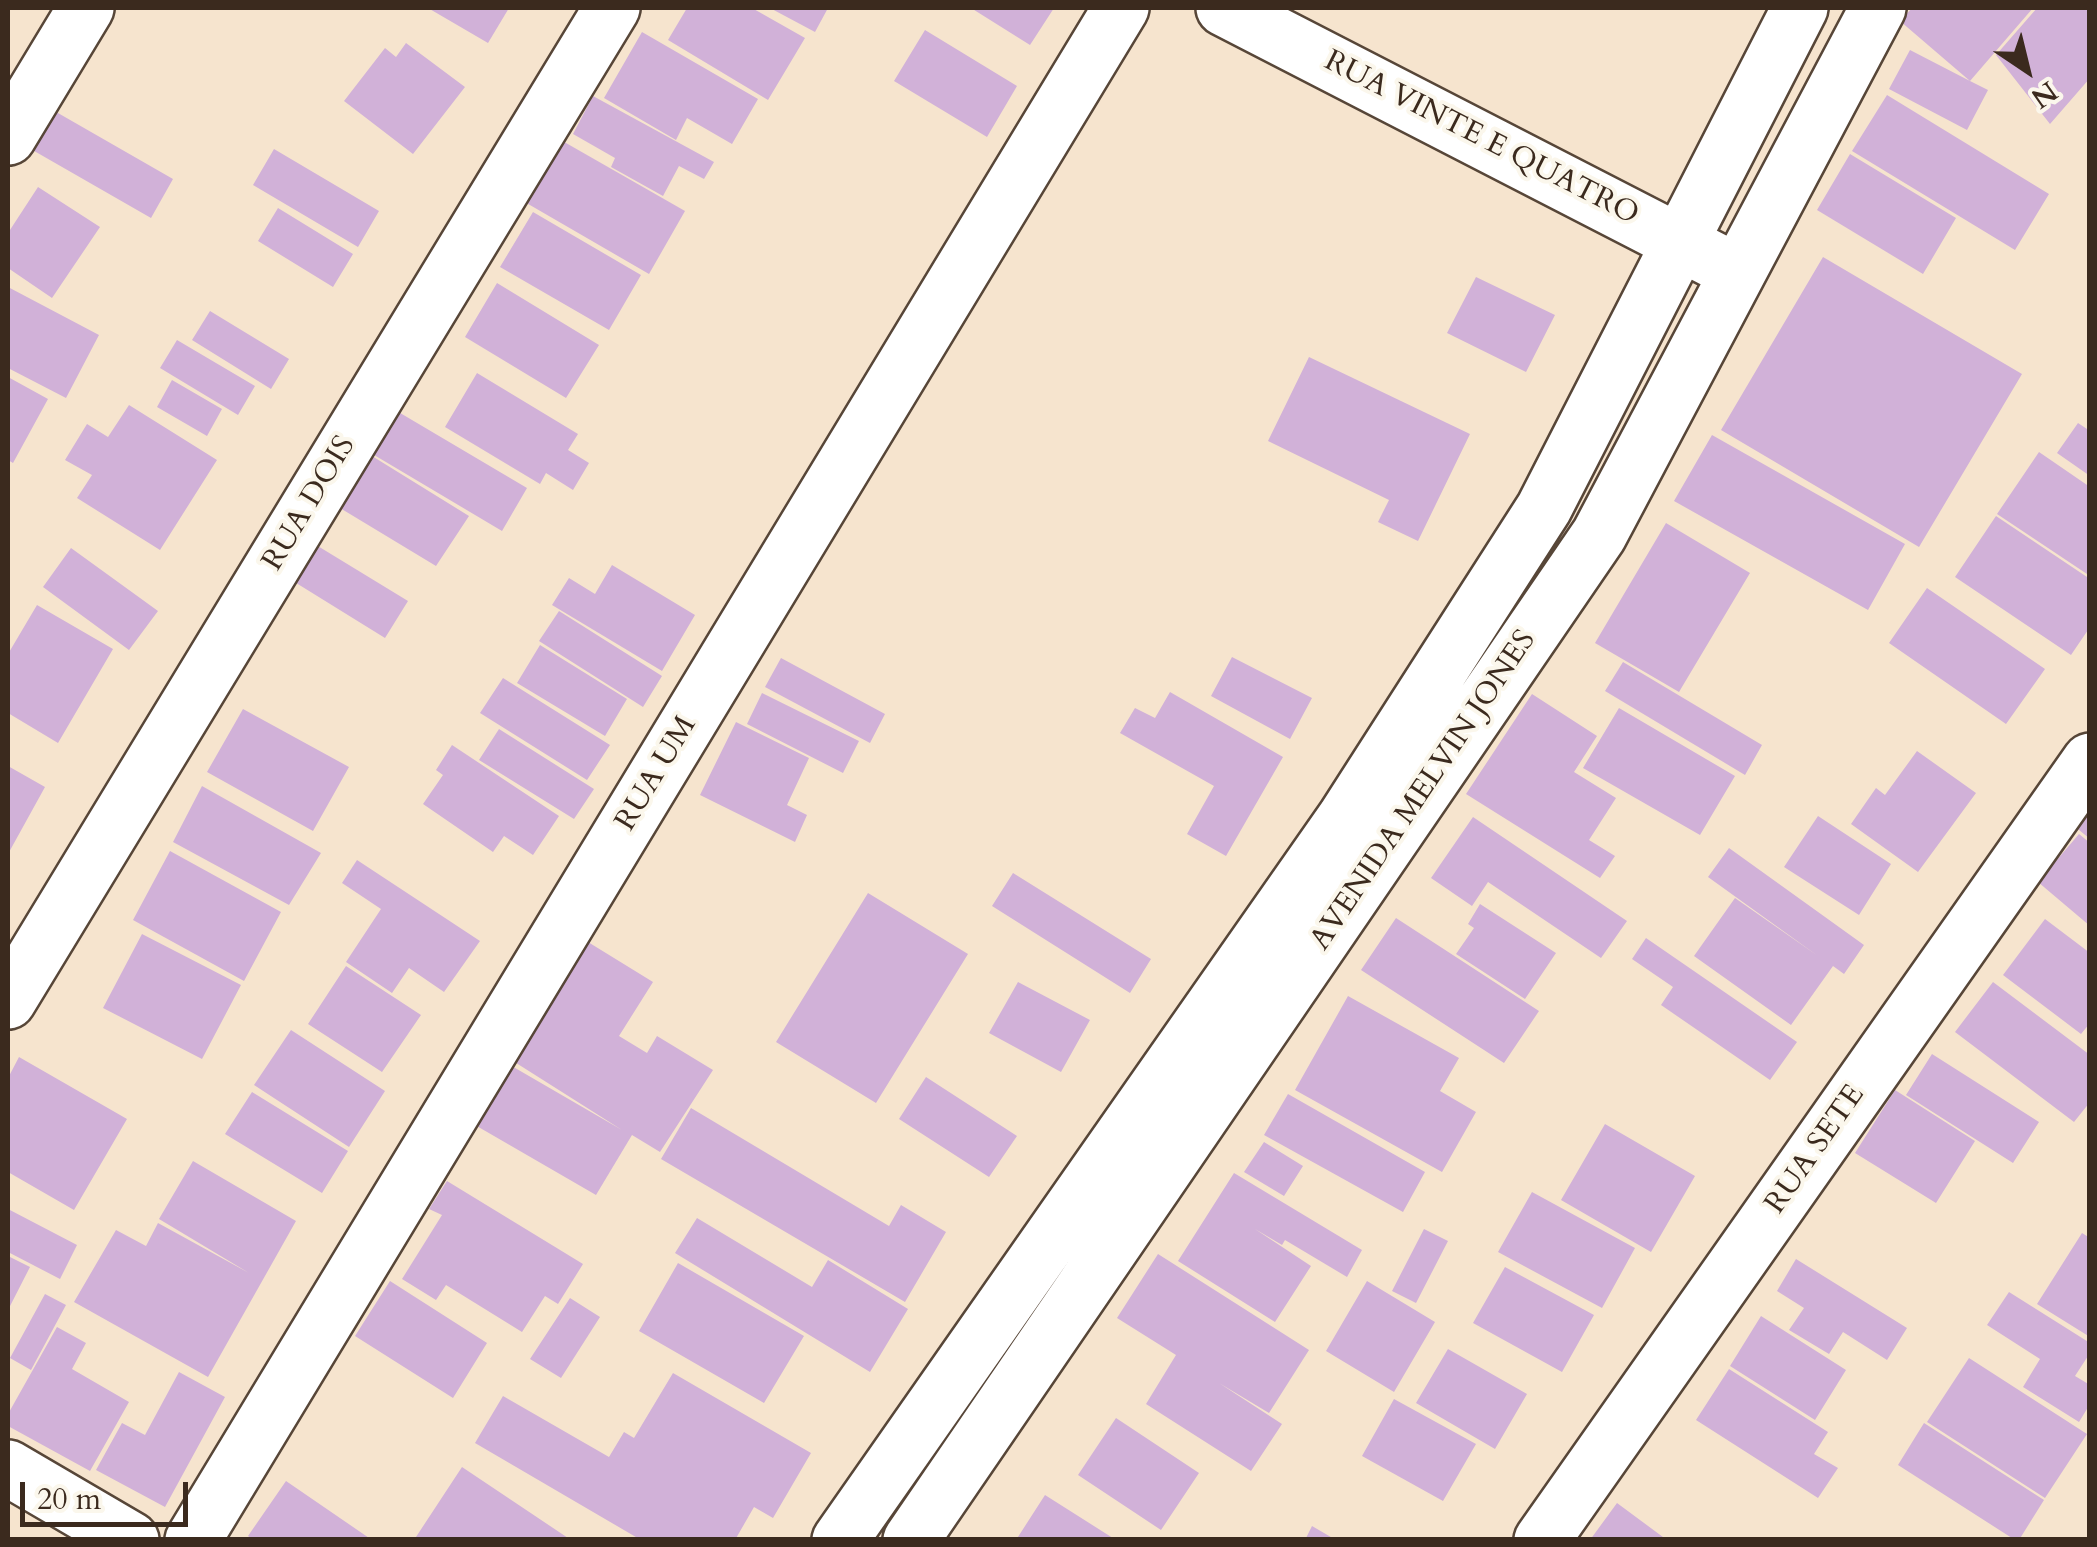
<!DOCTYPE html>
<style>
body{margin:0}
#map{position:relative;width:2097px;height:1547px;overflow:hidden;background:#f6e4ce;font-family:Cardo,serif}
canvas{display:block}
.frame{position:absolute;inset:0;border:10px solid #3b2a1e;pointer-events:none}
.north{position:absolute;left:1977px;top:20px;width:100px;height:100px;-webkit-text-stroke:8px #fbf7ec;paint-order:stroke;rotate:145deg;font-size:28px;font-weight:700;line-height:40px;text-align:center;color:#3b2a1e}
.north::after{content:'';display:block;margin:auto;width:35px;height:45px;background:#3b2a1e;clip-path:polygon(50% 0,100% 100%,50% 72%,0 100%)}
.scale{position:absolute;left:20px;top:1482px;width:168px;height:45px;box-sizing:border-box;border:5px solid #3b2a1e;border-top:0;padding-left:12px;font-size:30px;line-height:35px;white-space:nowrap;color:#3b2a1e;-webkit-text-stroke:8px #fbf7ec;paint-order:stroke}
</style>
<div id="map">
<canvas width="2097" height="1547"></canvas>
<div class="frame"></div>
<div class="north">N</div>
<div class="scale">20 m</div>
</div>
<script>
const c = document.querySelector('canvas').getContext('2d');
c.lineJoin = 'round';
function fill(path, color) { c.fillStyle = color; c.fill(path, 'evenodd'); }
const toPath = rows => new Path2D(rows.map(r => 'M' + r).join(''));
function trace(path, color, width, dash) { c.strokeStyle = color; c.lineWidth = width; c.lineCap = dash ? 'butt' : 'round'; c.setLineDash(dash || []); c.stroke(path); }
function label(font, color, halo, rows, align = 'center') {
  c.font = font + ' Cardo,serif'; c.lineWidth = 8; c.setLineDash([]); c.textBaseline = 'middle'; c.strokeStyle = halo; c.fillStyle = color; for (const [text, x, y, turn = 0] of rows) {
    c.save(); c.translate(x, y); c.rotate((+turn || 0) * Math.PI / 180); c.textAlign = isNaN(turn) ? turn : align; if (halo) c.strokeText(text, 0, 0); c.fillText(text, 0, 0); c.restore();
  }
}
fill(toPath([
 [428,8,509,8,488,43],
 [687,8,752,8,805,38,768,100,668,40],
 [770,8,828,8,815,32],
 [971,8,1054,8,1030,45],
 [1912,8,2033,8,1970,81,1988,90,1967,130,1889,89,1910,50,1970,81,1900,21],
 [2037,8,2090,8,2090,78,2050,124,1996,55],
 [925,30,1017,86,987,137,894,81],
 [642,32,758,99,732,144,687,118,676,140,604,98],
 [406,43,465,87,413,154,344,101,385,48,396,57],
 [1887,95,2049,194,2015,250,1852,151],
 [593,96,714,162,704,179,679,166,663,196,611,167,615,158,573,134],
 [44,105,173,179,151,218,22,144],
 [559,139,685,211,649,274,523,201],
 [274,149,379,211,358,247,253,185],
 [1850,154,1956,218,1923,274,1817,210],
 [38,187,100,227,52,298,8,268,8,233],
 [278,208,353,254,333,287,258,241],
 [533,212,641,275,609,330,500,267],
 [1823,257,2022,374,1919,547,1721,430],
 [1476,277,1555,315,1526,372,1447,333],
 [497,283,599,345,566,398,465,337],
 [8,287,99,335,66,398,8,368],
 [210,311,289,359,271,389,192,340],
 [177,340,255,386,238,415,160,368],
 [1309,357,1470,434,1418,541,1378,522,1389,500,1268,441],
 [477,373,578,434,568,450,589,463,573,490,546,473,540,484,445,427],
 [8,377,48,399,13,463,8,460],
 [172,380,222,409,207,436,157,407],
 [129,405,217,460,160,550,77,498,92,475,65,460,87,424,108,437],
 [390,407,527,488,502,531,364,449],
 [2078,423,2090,431,2090,476,2057,453],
 [1712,435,1905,544,1868,610,1674,501],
 [2039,452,2090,487,2090,576,1997,514],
 [372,456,469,516,436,566,340,508],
 [1996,516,2090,579,2090,627,2071,655,1955,577],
 [1666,523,1750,573,1679,692,1595,643],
 [303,537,408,601,385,638,280,573],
 [71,548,158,611,129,650,43,587],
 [612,565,695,615,662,671,552,605,569,578,595,594],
 [1927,588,2045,669,2006,724,1889,643],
 [37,605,113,649,58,743,8,713,8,654],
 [559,611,662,676,643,707,539,641],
 [540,645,627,699,605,736,517,683],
 [1232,657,1312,698,1290,739,1211,696],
 [781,658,885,714,870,743,765,687],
 [1623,662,1762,745,1745,775,1605,691],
 [503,678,610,745,587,780,480,713],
 [1170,692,1283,757,1226,856,1187,834,1214,786,1120,733,1135,708,1155,718],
 [762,693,859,741,843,773,747,724],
 [1532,694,1597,736,1574,772,1616,798,1589,840,1615,856,1600,878,1466,794],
 [1619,708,1735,776,1700,835,1583,768],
 [243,709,349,767,313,831,207,772],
 [736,722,809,758,787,805,807,815,795,842,700,795],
 [499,729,594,789,574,819,479,760],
 [452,745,559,816,533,855,504,836,493,852,423,804,443,775,436,770],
 [1917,751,1976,793,1918,872,1851,824,1876,788,1885,795],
 [8,766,45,787,8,854],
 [202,786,321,853,289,905,173,842],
 [2090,793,2090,839,2067,820],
 [1818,816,1891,864,1859,915,1784,867],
 [1473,817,1627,921,1601,958,1488,882,1472,906,1431,878],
 [2079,834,2090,843,2090,926,2038,882],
 [1729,848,1864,945,1844,974,1833,966,1791,1025,1694,956,1735,898,1818,956,1708,877],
 [170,851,281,912,244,981,133,920],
 [357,860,480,941,444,992,409,968,392,993,346,962,381,909,342,883],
 [1013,873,1151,959,1130,993,992,906],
 [868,893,968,954,876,1103,776,1042],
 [1480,904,1556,953,1525,999,1456,954,1474,928,1468,924],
 [1396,918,1539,1011,1504,1063,1361,970],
 [2045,919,2090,953,2090,1023,2081,1034,2003,975],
 [142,934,241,985,202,1059,103,1008],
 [1646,938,1797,1042,1770,1080,1661,1005,1673,987,1632,959],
 [588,942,653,982,619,1036,647,1053,657,1036,713,1070,660,1152,632,1135,596,1195,475,1125,510,1065,622,1130,513,1061],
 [346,966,421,1015,382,1072,308,1024],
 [1018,982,1090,1020,1061,1072,989,1033],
 [1993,982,2090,1055,2090,1102,2074,1122,1955,1032],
 [1348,996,1459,1058,1440,1091,1476,1112,1442,1172,1295,1090],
 [291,1030,385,1091,349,1147,254,1085],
 [1932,1054,2039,1122,2013,1163,1906,1095],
 [19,1057,127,1119,74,1210,8,1172,8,1078],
 [926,1077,1017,1136,989,1177,899,1119],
 [1895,1090,1975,1141,1936,1203,1855,1153],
 [252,1092,348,1151,322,1193,225,1134],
 [1288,1094,1425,1172,1403,1212,1264,1135],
 [691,1108,889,1226,901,1205,946,1232,905,1302,661,1159],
 [1605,1124,1695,1176,1651,1252,1561,1200],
 [1264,1142,1303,1166,1284,1196,1244,1172],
 [193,1161,296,1221,208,1377,74,1302,116,1230,146,1246,158,1223,249,1273,159,1219],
 [1234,1173,1362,1250,1347,1277,1285,1240,1282,1245,1255,1229,1311,1266,1275,1322,1178,1261],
 [447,1181,583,1264,558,1304,545,1296,522,1332,446,1285,436,1300,402,1279,442,1215,429,1209],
 [1532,1192,1635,1248,1602,1308,1498,1252],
 [8,1209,77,1245,60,1279,8,1252],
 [697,1218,812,1287,828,1260,908,1309,870,1372,675,1253],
 [1424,1229,1448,1241,1416,1303,1392,1291],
 [2082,1233,2090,1238,2090,1337,2037,1304],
 [1158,1254,1309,1350,1269,1413,1219,1383,1282,1424,1251,1471,1146,1404,1176,1355,1117,1318],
 [8,1256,30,1267,8,1310],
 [1796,1259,1907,1328,1887,1360,1843,1332,1829,1354,1789,1330,1804,1308,1777,1291],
 [678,1263,804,1336,764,1403,639,1331],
 [1505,1267,1594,1315,1562,1372,1473,1323],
 [390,1281,487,1343,453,1398,355,1336],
 [1367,1281,1435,1322,1394,1392,1326,1351],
 [2009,1292,2090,1343,2090,1353,2075,1376,2090,1385,2090,1404,2079,1422,2023,1387,2040,1359,1987,1325],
 [45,1294,66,1305,31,1370,10,1358],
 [570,1298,600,1317,561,1378,530,1359],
 [1761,1316,1846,1370,1815,1420,1730,1366],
 [57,1327,86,1343,72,1369,129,1402,90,1471,8,1426,8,1414],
 [1448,1349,1527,1394,1495,1449,1416,1403],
 [1969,1358,2087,1434,2045,1498,1927,1422],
 [1729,1369,1828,1432,1814,1454,1838,1468,1818,1498,1696,1420],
 [179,1372,225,1397,165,1507,96,1470,122,1423,145,1435],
 [673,1373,811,1453,773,1518,754,1507,735,1540,641,1540,475,1443,503,1396,609,1457,624,1432,634,1438],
 [1394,1399,1476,1444,1443,1501,1362,1456],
 [1116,1418,1199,1473,1161,1530,1078,1475],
 [1924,1423,2044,1500,2019,1540,2015,1540,1898,1465],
 [462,1467,571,1540,414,1540],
 [286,1481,372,1540,253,1540,248,1536],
 [1045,1495,1116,1540,1016,1540],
 [1617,1503,1667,1540,1590,1540],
 [1312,1526,1336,1540,1305,1540]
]), '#d1b1d8');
const minor = toPath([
 [1224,8,1737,272],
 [8,137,86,8],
 [8,1001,612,8],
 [8,1468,131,1540],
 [193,1540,1121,8],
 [1542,1540,2090,761]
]);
const major = toPath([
 [840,1540,1345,818,1544,508,1800,8],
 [911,1540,1599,535,1878,8]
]);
trace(minor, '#574638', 60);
trace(major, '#574638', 60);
trace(minor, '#fff', 55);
trace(major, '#fff', 55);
label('30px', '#3b2a1e', '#fbf7ec', [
 ["RUA VINTE E QUATRO",1481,139,27],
 ["RUA DOIS",310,504,-59],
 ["RUA UM",657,774,-59],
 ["AVENIDA MELVIN JONES",1424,791,-56],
 ["RUA SETE",1816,1150,-55]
]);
</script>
